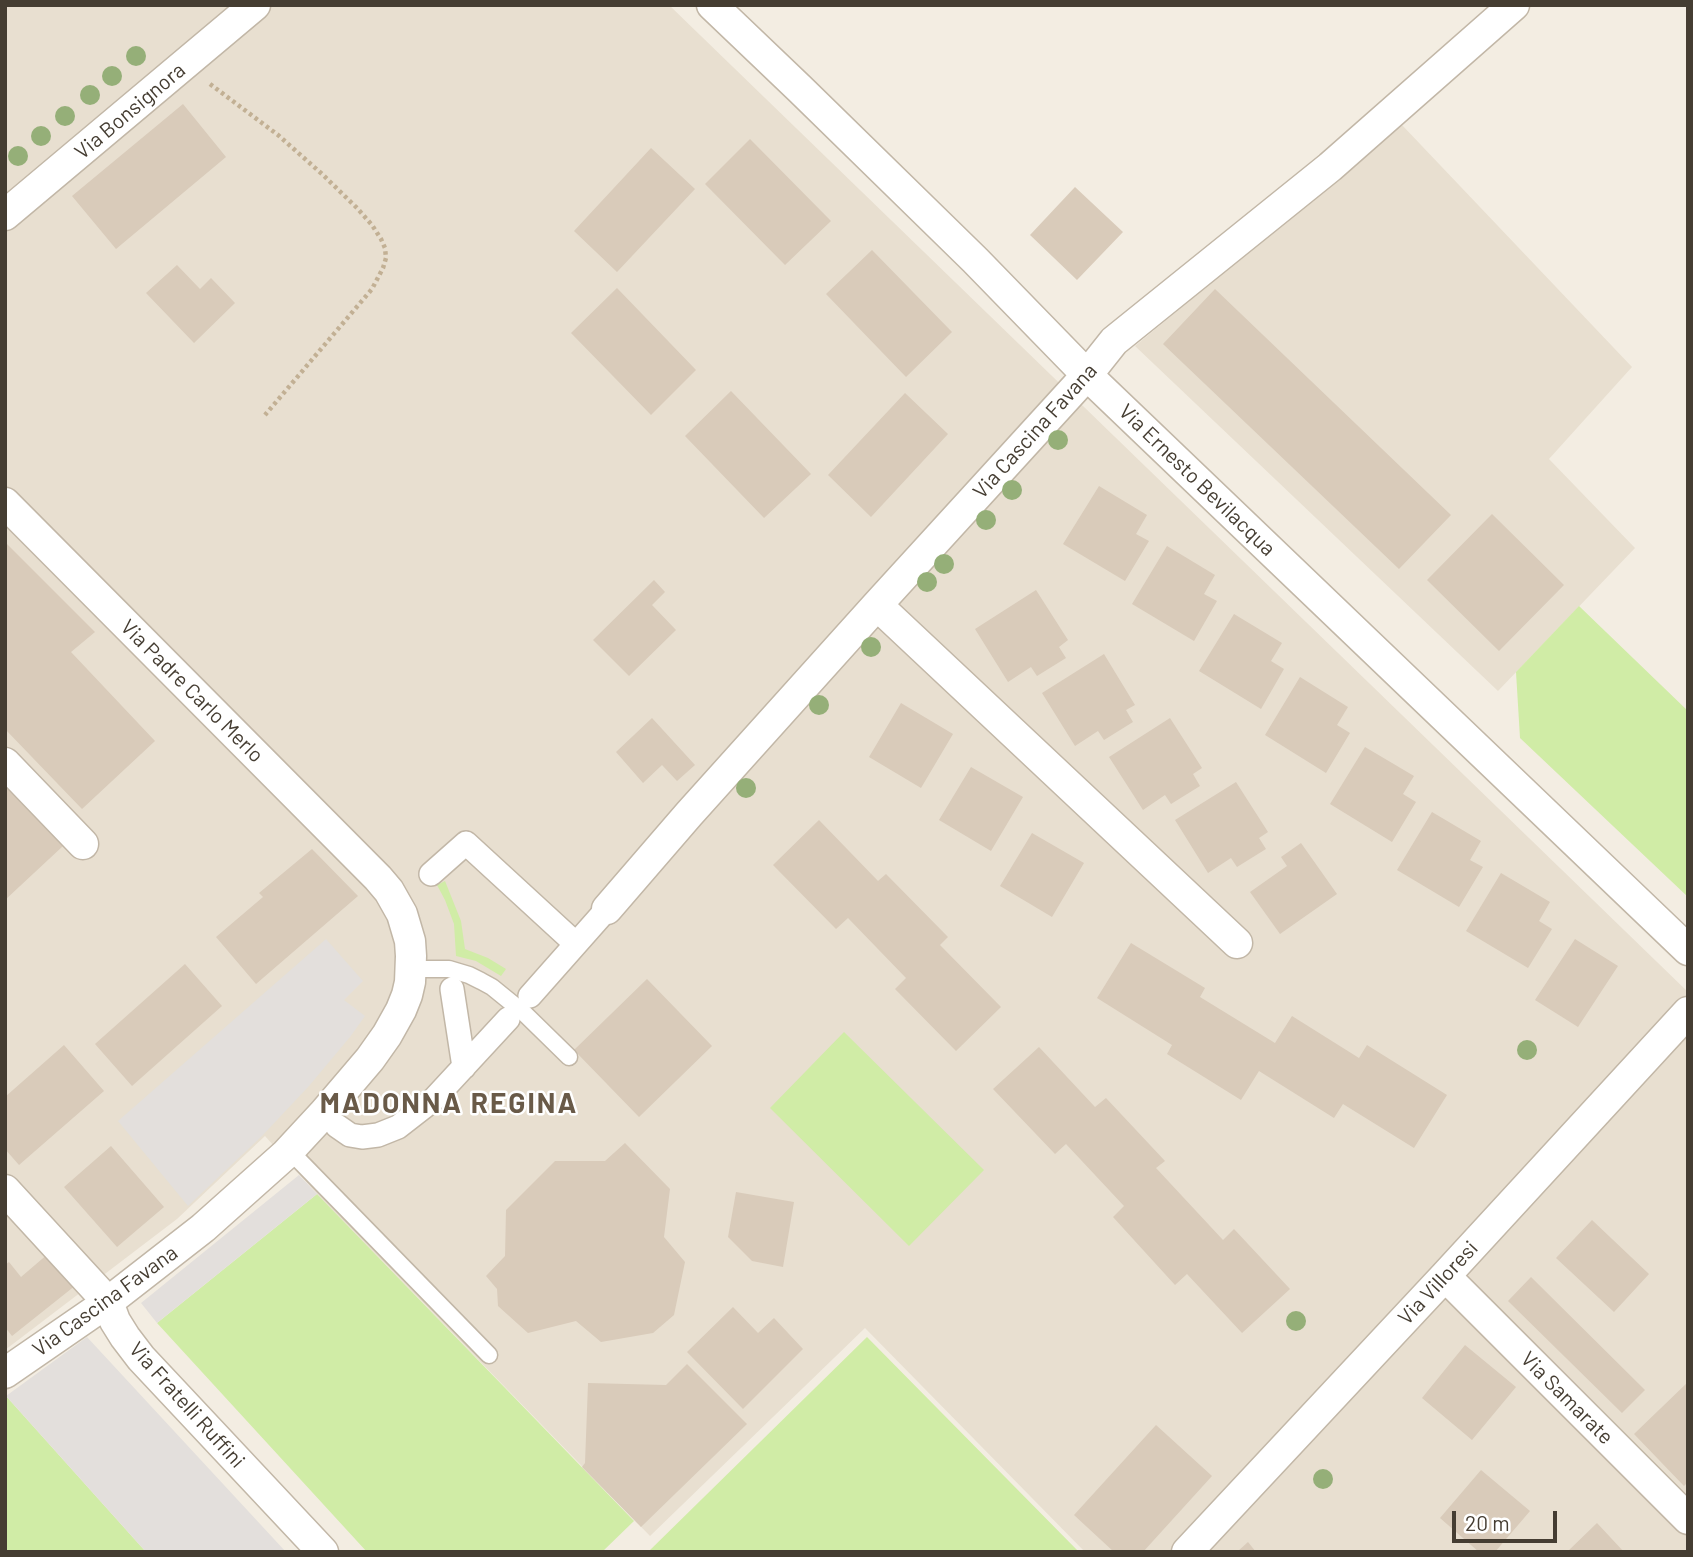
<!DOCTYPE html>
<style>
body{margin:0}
#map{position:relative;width:1693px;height:1557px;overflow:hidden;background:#f3ede2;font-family:Barlow,sans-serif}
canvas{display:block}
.frame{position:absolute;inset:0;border:7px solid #453d32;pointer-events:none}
.scale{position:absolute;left:1452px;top:1511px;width:105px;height:32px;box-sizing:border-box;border:4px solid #453d32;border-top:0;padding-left:9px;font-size:21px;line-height:24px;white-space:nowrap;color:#453d32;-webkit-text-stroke:5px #fff;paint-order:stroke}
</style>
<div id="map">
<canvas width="1693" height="1557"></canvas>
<div class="frame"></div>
<div class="scale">20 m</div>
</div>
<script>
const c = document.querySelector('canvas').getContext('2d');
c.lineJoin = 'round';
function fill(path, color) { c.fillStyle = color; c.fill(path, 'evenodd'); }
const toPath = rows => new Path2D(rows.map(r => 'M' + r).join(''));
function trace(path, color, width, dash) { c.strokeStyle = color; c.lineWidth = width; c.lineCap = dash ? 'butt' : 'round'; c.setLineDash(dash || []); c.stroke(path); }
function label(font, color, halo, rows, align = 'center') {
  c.font = font + ' Barlow,sans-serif'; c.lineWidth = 5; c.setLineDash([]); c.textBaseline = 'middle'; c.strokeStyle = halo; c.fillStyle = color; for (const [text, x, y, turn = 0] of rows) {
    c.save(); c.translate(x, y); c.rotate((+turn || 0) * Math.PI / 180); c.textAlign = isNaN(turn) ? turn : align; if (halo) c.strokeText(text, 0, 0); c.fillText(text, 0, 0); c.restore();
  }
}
fill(toPath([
 [5,5,669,5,1688,992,1688,1552,1085,1552,865,1328,650,1536,317,1194,265,1136,177,1219,5,1350],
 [1402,125,1632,367,1549,459,1635,548,1498,691,1135,346]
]), '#e8dfd0');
fill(toPath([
 [1579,606,1688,711,1688,897,1520,738,1516,672],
 [445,881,461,921,465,949,488,958,506,969,501,976,476,961,456,956,454,924,445,900,437,885],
 [844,1032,984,1170,909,1246,770,1108],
 [317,1194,634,1521,602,1552,367,1552,157,1323],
 [867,1337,1079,1552,648,1552],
 [5,1396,6,1396,146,1552,5,1552]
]), '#d0eca6');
fill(toPath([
 [326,939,363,981,344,1000,365,1016,350,1037,309,1086,262,1136,188,1206,118,1121],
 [299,1175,317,1194,157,1323,141,1303],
 [87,1337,286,1552,146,1552,6,1396]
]), '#e3dfdc');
fill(toPath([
 [183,104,226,157,116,249,72,196],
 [750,139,831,221,785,265,705,184],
 [651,148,695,189,617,272,574,231],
 [1075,187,1123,232,1077,280,1030,235],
 [872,250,952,332,906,377,826,294],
 [177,265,200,289,211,278,235,303,194,343,146,293],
 [617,288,696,370,651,415,571,333],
 [1215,289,1451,515,1399,569,1163,344],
 [731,391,811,474,764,518,685,436],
 [905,393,948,434,871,517,828,475],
 [1099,486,1147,515,1136,534,1149,541,1125,581,1063,544],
 [1492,514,1564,585,1499,651,1427,580],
 [5,542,95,632,71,652,155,741,82,809,5,729],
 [1167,546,1215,575,1204,594,1217,601,1194,641,1132,604],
 [654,580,665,592,652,605,676,630,629,676,593,640],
 [1036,590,1068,640,1059,647,1066,658,1037,676,1031,667,1008,682,975,629],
 [1234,614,1282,643,1271,661,1284,669,1261,709,1199,671],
 [1104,654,1135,705,1126,710,1133,722,1104,740,1098,731,1075,746,1042,693],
 [1300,677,1348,707,1337,725,1350,733,1326,773,1265,735],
 [901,703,953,734,921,788,869,757],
 [652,718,695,765,677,781,662,765,643,783,616,752],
 [1170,718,1202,768,1193,774,1200,786,1171,804,1165,795,1143,810,1109,757],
 [1365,747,1414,776,1403,794,1416,802,1392,842,1330,804],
 [971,767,1023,797,991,851,939,820],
 [1236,782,1268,832,1259,838,1266,849,1237,867,1231,858,1208,873,1175,820],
 [5,785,63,846,5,900],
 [1432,812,1481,841,1470,860,1483,867,1459,907,1397,870],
 [819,820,878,881,886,874,948,937,940,945,1001,1007,956,1051,895,989,906,978,848,918,836,929,773,865],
 [1032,833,1084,863,1052,917,1000,886],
 [1301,843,1337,894,1280,934,1250,892,1287,866,1281,857],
 [312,849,358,896,256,984,216,937,263,897,259,893],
 [1501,873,1550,902,1539,921,1552,929,1528,968,1466,931],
 [1575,939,1618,966,1578,1027,1535,1000],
 [1131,943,1205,988,1200,997,1275,1043,1292,1016,1359,1058,1367,1045,1447,1095,1414,1148,1343,1104,1334,1118,1259,1071,1241,1100,1167,1054,1172,1045,1097,998],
 [185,964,222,1006,132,1086,95,1044],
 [647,979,712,1046,639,1117,574,1050],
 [64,1045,104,1091,19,1165,5,1149,5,1097],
 [1039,1047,1095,1107,1106,1098,1165,1161,1156,1168,1223,1240,1234,1229,1290,1289,1242,1333,1187,1274,1175,1285,1113,1217,1124,1206,1066,1144,1055,1154,993,1089],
 [625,1143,670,1189,664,1237,685,1262,674,1315,653,1333,601,1342,576,1321,528,1333,498,1306,497,1289,486,1276,505,1256,506,1210,555,1161,605,1161],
 [111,1146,164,1207,117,1247,64,1187],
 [736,1192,794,1202,783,1267,752,1261,728,1237],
 [1592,1220,1649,1274,1614,1312,1556,1258],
 [49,1253,76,1285,12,1336,5,1327,5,1265,9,1262,21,1277],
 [1531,1277,1645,1390,1622,1413,1508,1301],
 [733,1307,758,1333,774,1318,803,1349,743,1409,687,1352],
 [1465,1345,1516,1387,1472,1440,1422,1398],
 [687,1364,747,1424,641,1527,582,1467,585,1463,588,1383,666,1385],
 [1688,1382,1688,1482,1684,1486,1634,1434],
 [1156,1425,1212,1476,1143,1552,1114,1552,1074,1515],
 [1481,1470,1530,1511,1495,1552,1479,1552,1440,1518],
 [1597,1523,1624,1552,1567,1552],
 [1248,1542,1256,1552,1237,1552]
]), '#d9cbba');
const service = toPath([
 [411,969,449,969,469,975,481,981,492,987,524,1013,569,1057],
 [289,1150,489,1355]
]);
const pedestrian = toPath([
 [431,874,466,843,576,944],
 [452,989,464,1067],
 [530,996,607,909],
 [337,1126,350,1135,362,1137,378,1135,398,1127,434,1099,508,1019]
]);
const minor = toPath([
 [712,5,800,89,975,260,1087,375,1688,950],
 [5,215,255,5],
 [5,503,378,878,389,891,402,914,410,941,411,956,410,982,407,995,401,1010,387,1035,370,1059,324,1113,286,1154,203,1228,108,1302,5,1373],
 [877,605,1237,943],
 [5,763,83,844],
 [607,909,689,814,877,605,1087,375,1114,341,1330,167,1514,5],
 [5,1190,108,1302,115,1321,125,1337,141,1358,323,1552],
 [1445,1276,1688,1519],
 [1187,1552,1445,1276,1688,1012]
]);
trace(service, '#c2b7a7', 19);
trace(pedestrian, '#c2b7a7', 26);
trace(minor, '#c2b7a7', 33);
trace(toPath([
 [210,84,278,135,322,174,357,208,372,225,381,239,385,248,386,258,383,268,372,289,265,415]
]), '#c2b094', 4.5, [3.5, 3.5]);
trace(service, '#fff', 16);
trace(pedestrian, '#fff', 23);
trace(minor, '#fff', 30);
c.fillStyle = '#95af78';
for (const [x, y] of [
 [136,56],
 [112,76],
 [90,95],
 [65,116],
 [41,136],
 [18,156],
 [1058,440],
 [1012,490],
 [986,520],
 [944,564],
 [927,582],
 [871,647],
 [819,705],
 [746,788],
 [1527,1050],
 [1296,1321],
 [1323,1479]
]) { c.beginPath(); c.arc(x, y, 10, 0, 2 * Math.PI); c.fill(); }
label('21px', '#453d32', '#fff', [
 ["Via Bonsignora",130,111,-40],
 ["Via Cascina Favana",1035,431,-48],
 ["Via Ernesto Bevilacqua",1197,480,44],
 ["Via Padre Carlo Merlo",192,691,45],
 ["Via Villoresi",1438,1283,-47],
 ["Via Cascina Favana",105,1301,-36],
 ["Via Samarate",1567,1398,45],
 ["Via Fratelli Ruffini",187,1405,48]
]);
c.letterSpacing = '2px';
label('bold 28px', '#695a48', '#fff', [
 ["MADONNA REGINA",449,1104]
]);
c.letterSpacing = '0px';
</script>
